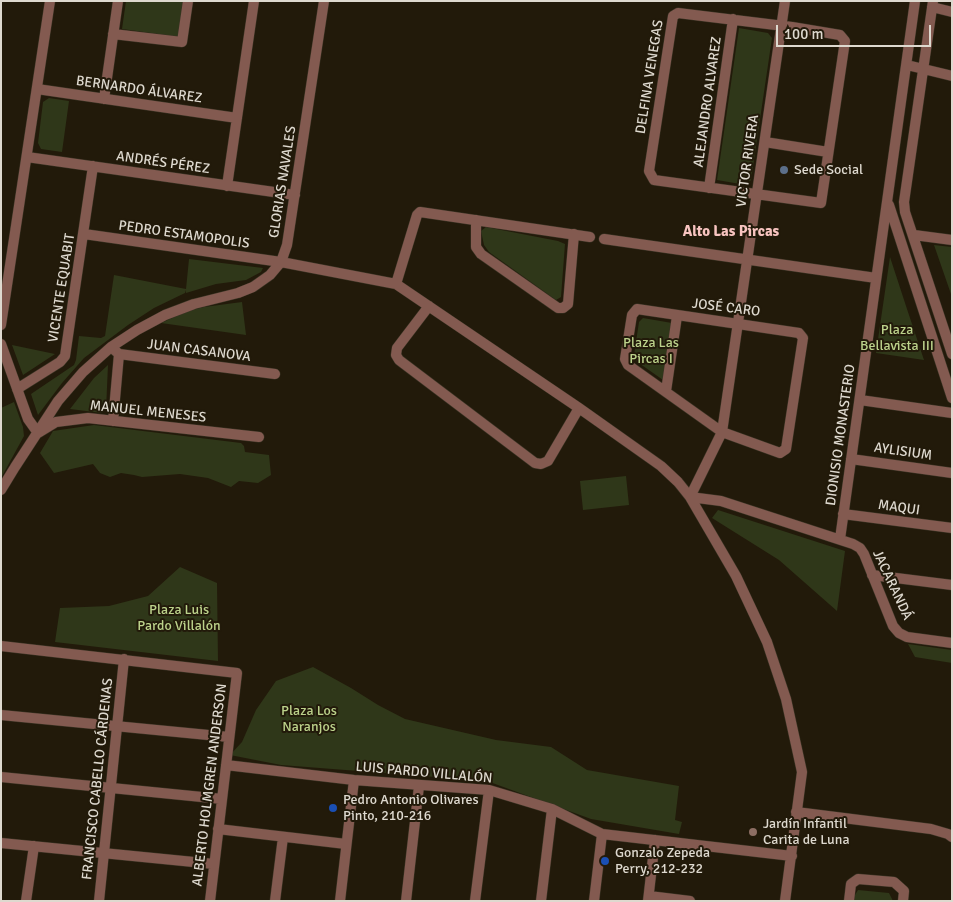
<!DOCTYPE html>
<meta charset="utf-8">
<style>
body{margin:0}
#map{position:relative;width:953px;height:902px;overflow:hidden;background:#221a0a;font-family:Signika,sans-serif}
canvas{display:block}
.frame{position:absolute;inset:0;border:2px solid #ded9cf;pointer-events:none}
.scale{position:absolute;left:776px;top:25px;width:155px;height:22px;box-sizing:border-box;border:2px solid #ded9cf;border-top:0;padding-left:6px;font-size:15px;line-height:18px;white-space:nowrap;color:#ded9cf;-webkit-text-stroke:4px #221a0a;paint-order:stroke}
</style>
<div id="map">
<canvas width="953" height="902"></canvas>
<div class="frame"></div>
<div class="scale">100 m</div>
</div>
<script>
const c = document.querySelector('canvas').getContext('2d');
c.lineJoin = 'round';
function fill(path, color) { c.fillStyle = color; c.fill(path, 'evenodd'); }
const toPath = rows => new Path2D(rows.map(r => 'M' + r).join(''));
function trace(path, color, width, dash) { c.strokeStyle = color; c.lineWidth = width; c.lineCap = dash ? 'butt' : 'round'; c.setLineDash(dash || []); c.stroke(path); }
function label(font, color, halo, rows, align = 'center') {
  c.font = font + ' Signika,sans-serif'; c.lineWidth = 4; c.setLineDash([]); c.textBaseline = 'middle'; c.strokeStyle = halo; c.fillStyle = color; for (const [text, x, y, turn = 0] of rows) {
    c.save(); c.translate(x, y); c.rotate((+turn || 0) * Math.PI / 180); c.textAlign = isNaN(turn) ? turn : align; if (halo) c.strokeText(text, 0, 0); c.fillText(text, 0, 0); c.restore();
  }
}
fill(toPath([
 [126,1,185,1,180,37,122,29],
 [739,28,768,33,772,38,751,180,746,185,717,180],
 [49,98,69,101,62,152,41,149,38,143,43,102],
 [486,227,558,241,565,244,561,297,556,300,489,252,484,245,481,231],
 [934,245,952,247,952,297],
 [890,257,906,306,924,360,876,353],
 [189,259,263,268,261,272,246,280,216,284,186,293,186,290,185,293,154,308,128,325,84,358,62,383,38,415,31,394,74,365,76,360,79,336,101,338,105,336,114,275,186,289],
 [242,302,246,335,161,323,188,311,204,307],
 [643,318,672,323,663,380,636,361,634,355,639,322],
 [12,345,55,354,23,375],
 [108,365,106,410,102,413,70,409,94,378],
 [14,402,23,427,24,436,1,478,1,408],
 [94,425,241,443,244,446,245,452,269,455,271,475,258,483,239,481,231,487,208,478,180,474,142,477,134,475,121,473,110,477,100,473,93,464,54,473,40,453,53,431],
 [626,476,629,505,583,510,580,481],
 [718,510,845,551,837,611,779,560,712,518],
 [180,567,217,583,218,661,55,642,60,608,109,606,148,596],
 [908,644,952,650,952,663,915,657],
 [313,667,351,688,378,705,405,719,496,740,551,747,587,770,679,786,675,820,682,822,679,834,591,819,487,781,281,765,230,755,242,742,256,710,276,681],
 [858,890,889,893,893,901,854,901,855,895]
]), '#2f3719');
const minor = toPath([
 [785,1,722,432,690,497,721,501,853,544,860,548,864,554,893,626,899,633,907,637,952,643],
 [933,1,904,202,905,212,952,354],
 [932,7,952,12],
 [678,13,792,27,840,35,845,41,821,203,654,180,649,171,673,16,678,13],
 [113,34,182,42,188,1],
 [907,65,952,76],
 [37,89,237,118],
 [104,99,118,1],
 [765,142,828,152],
 [27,157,295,195],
 [227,186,254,1],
 [709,188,733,19],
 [889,205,952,398],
 [476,220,476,247,481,254,558,308,563,308,568,304,574,234],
 [84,234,281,262,396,284,579,408,661,466,678,482,690,497,736,576,767,642,786,699,802,772,785,901],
 [914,235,952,240],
 [604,239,876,278],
 [396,284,417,215,420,212,590,237],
 [429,306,397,348,396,355,399,360,535,463,541,464,548,461,579,408],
 [637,309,799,333,803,338,786,449,780,453,722,432,628,365,625,359,632,315,637,309],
 [1,325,50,1],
 [1,344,28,419,38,433,56,422,88,418,259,437],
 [111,347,119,354,275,374],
 [17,389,60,362,65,356,93,166],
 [666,391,677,316],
 [860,400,952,413],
 [113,421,119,354],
 [851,459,952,473],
 [1,490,15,467,58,401,83,372,111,347,137,330,165,315,194,304,238,293,253,287,270,275,281,262,287,245,324,1],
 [843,514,952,528],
 [840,539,915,1],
 [872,575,952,585],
 [1,646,237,673,210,901],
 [1,715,229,737],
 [226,765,354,780,489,790,552,809,602,834,792,856],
 [1,777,222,799],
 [796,812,931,829,948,834,952,837],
 [218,829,346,844],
 [1,843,214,864],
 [649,896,690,901],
 [26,901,34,846],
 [99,901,124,659],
 [275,901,283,837],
 [340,901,354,780],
 [406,901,419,786],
 [475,901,489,790],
 [541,901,552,809],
 [594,901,602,834],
 [648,901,655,840],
 [849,901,851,884,858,879,894,882,904,891,903,901]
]);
trace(minor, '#3c3526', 11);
trace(minor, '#835a50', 10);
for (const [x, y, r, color] of [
 [784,170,5,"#5c6f8a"],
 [333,808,5,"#1a4fb4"],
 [753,832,5,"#8d6e63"],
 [605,861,5,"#1a4fb4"]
]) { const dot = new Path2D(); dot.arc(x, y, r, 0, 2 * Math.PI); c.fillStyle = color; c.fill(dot); trace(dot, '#221a0a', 2); }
label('14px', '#ded9cf', '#221a0a', [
 ["DELFINA VENEGAS",650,77,-81],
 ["BERNARDO ÁLVAREZ",139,90,8],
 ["ALEJANDRO ALVAREZ",708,102,-82],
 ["VICTOR RIVERA",748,161,-82],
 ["ANDRÉS PÉREZ",163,163,8],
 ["GLORIAS NAVALES",283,182,-81],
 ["PEDRO ESTAMOPOLIS",184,235,8],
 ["VICENTE EQUABIT",62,288,-81],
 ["JOSÉ CARO",726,308,7],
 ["JUAN CASANOVA",199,351,7],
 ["MANUEL MENESES",148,412,6],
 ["DIONISIO MONASTERIO",841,435,-82],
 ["AYLISIUM",903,452,8],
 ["MAQUI",899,508,8],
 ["JACARANDÁ",892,585,65],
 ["LUIS PARDO VILLALÓN",424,773,5],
 ["FRANCISCO CABELLO CÁRDENAS",98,779,-84],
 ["ALBERTO HOLMGREN ANDERSON",210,785,-83]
]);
label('14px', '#ded9cf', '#221a0a', [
 ["Sede Social",794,170],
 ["Pedro Antonio Olivares",343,800],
 ["Pinto, 210-216",343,816],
 ["Jardín Infantil",763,824],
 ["Carita de Luna",763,840],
 ["Gonzalo Zepeda",615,853],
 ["Perry, 212-232",615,869]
], 'left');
label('14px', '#bcd28b', '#221a0a', [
 ["Plaza",897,330],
 ["Bellavista III",897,346],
 ["Plaza Las",651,343],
 ["Pircas I",651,359],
 ["Plaza Luis",179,610],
 ["Pardo Villalón",179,626],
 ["Plaza Los",309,711],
 ["Naranjos",309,727]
]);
label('bold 15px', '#f8c4c0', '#221a0a', [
 ["Alto Las Pircas",731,232]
]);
</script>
